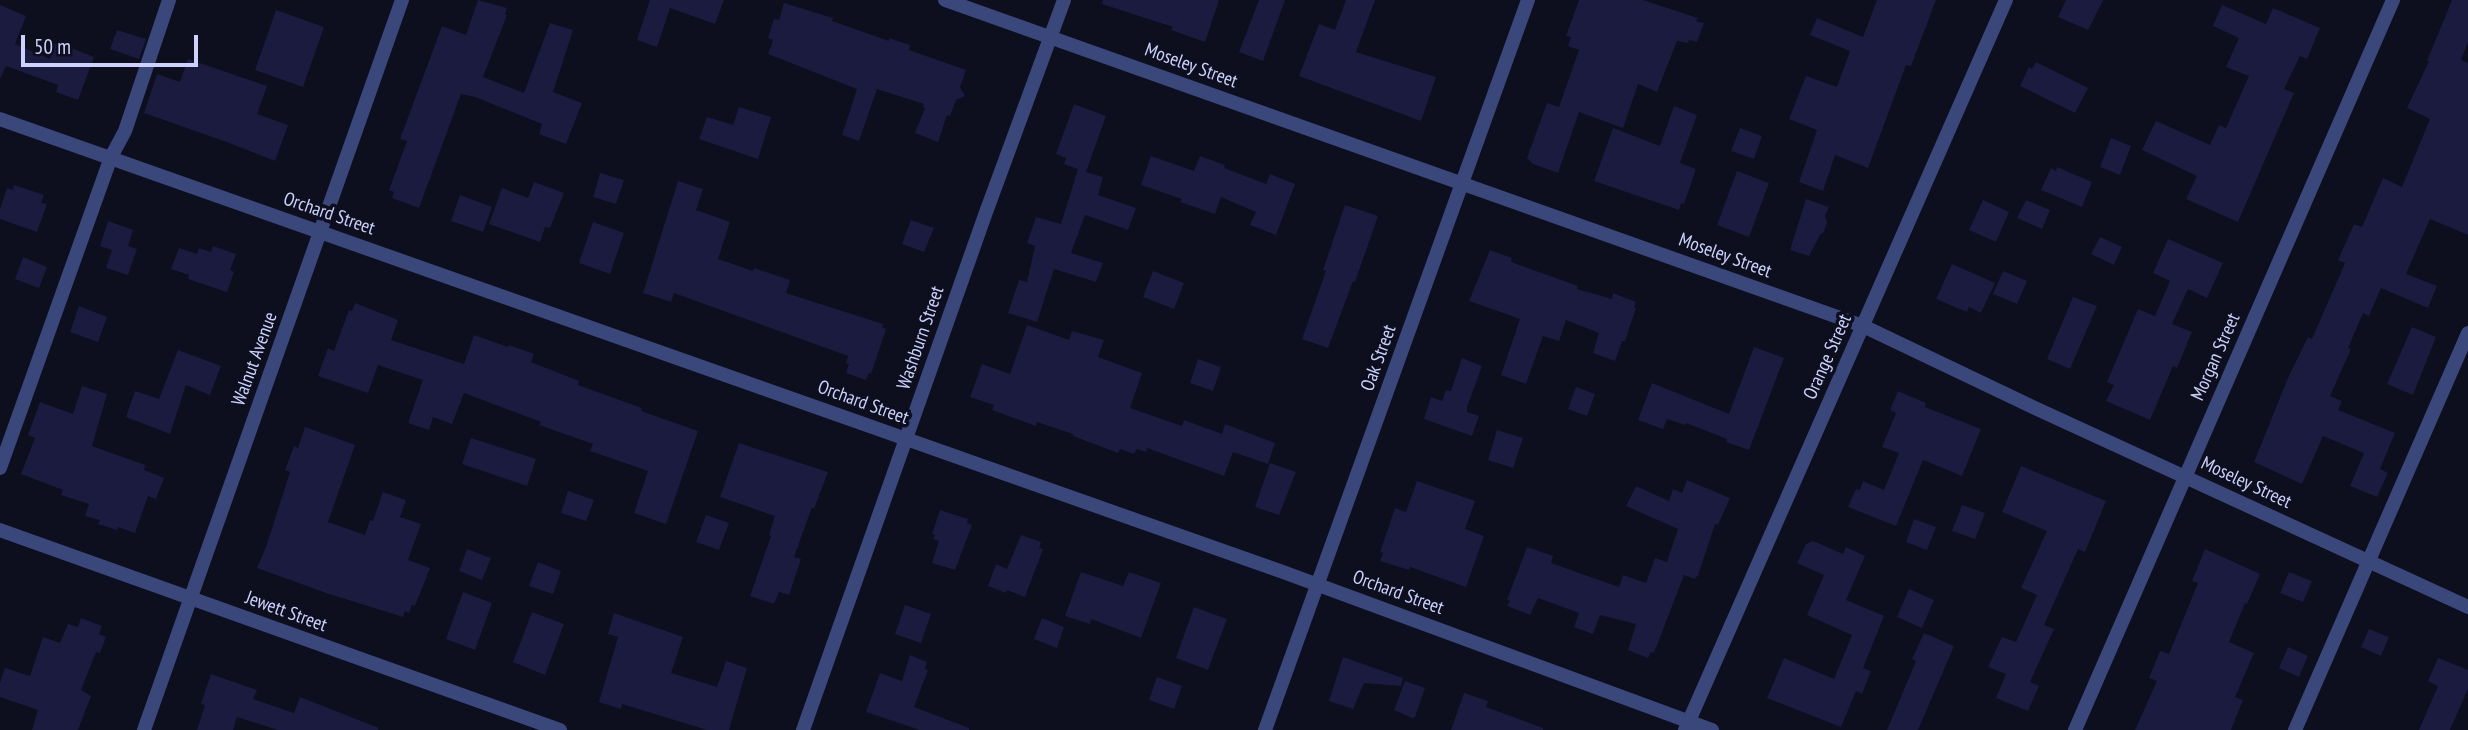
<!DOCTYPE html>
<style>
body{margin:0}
#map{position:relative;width:2468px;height:730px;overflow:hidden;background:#0d0e1e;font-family:"PT Sans Narrow",sans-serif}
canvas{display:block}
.scale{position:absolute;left:21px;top:35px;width:177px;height:32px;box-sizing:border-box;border:4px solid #ccd2fd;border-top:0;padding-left:9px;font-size:21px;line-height:24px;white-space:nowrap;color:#ccd2fd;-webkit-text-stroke:5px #0d0e1e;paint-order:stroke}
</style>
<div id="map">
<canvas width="2468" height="730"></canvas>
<div class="scale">50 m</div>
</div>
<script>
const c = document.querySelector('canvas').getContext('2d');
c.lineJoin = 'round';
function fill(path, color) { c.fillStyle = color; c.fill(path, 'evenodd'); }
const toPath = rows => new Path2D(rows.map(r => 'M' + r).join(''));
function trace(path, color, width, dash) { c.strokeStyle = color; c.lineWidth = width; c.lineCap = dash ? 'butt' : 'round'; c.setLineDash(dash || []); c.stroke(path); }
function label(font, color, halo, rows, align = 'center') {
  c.font = font + ' "PT Sans Narrow",sans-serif'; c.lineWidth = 7; c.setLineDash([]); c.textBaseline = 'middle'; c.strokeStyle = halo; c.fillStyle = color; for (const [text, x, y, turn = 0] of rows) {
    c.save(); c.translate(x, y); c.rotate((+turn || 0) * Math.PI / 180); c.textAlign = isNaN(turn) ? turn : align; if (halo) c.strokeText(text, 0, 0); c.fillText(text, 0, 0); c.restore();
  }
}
fill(toPath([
 [478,0,507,8,505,15,507,15,483,77,524,93,550,23,573,30,553,92,582,103,566,144,539,134,542,124,475,97,461,94,419,208,392,198,394,192,389,190,407,141,400,139,442,26,466,35],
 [650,0,724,0,715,24,670,8,657,47,637,40],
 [1103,0,1219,0,1205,42,1171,30,1173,27,1102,4],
 [1259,0,1285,0,1263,61,1239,52],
 [1346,0,1375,0,1356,52,1436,77,1421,121,1299,76,1319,24,1335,30],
 [1579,0,1643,0,1698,18,1696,21,1704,23,1697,42,1689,40,1688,43,1677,41,1657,92,1638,84,1623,128,1579,112,1558,173,1533,164,1527,158,1547,103,1559,107,1579,50,1568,46,1571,37,1566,36],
 [1877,0,1936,0,1911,66,1906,65,1868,168,1835,155,1823,191,1799,182,1817,130,1789,119,1806,76,1837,87,1850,51,1810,35,1817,18,1863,37],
 [2066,0,2103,0,2088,30,2058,17],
 [2452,0,2468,0,2468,42,2461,60,2468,63,2468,235,2430,219,2406,274,2437,286,2428,308,2381,288,2369,316,2363,313,2348,348,2351,349,2330,396,2342,401,2338,410,2395,433,2380,469,2388,473,2377,497,2350,486,2364,453,2323,436,2302,484,2254,462,2288,378,2308,337,2312,339,2345,263,2338,260,2354,224,2362,227,2383,178,2402,187,2430,119,2407,108,2429,61,2427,61],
 [784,3,833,18,832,21,889,41,889,38,910,45,909,50,966,70,960,87,965,96,956,100,950,116,947,115,938,142,915,133,925,108,923,107,924,104,877,89,859,141,842,135,857,89,768,54,773,40,768,38,774,19,779,20],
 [0,5,26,16,15,44,50,59,56,42,94,57,78,100,56,92,58,85,6,66,0,79],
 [2222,5,2266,24,2273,8,2320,28,2307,59,2300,56,2284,89,2294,93,2238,222,2186,199,2197,176,2142,150,2156,121,2210,145,2219,125,2226,128,2249,76,2226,67,2239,38,2213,26],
 [276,10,324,27,303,87,255,70],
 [117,30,146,39,139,59,110,49],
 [188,59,267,86,257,114,288,125,275,161,224,141,144,113,157,74,180,82],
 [2036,62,2088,88,2075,113,2020,86,2029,67,2032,69],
 [1074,104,1106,116,1086,172,1103,177,1098,195,1136,208,1128,230,1085,215,1071,253,1103,263,1096,282,1054,269,1037,322,1008,313,1019,280,1027,282,1035,246,1027,243,1036,217,1061,224,1078,169,1083,171,1064,164,1066,158,1056,154],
 [1674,106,1697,115,1680,163,1696,169,1684,204,1681,203,1679,210,1594,181,1613,128,1660,146],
 [739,107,771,117,758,159,699,139,707,117,733,125],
 [1740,128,1762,136,1754,159,1731,151],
 [2111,138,2131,146,2120,175,2100,167],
 [1151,156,1194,171,1200,156,1225,165,1224,168,1266,184,1270,174,1295,184,1276,235,1250,225,1256,212,1221,197,1215,214,1180,202,1182,199,1141,185],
 [2057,167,2092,182,2082,207,2041,190,2051,168,2056,171],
 [1737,171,1769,183,1749,237,1717,225],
 [600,173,624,180,616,204,593,197],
 [678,181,703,189,696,210,730,222,718,259,753,271,754,268,790,280,786,293,883,324,882,327,886,329,871,374,869,373,866,380,846,373,849,364,846,363,848,356,674,293,671,302,643,293],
 [534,182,564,193,550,228,545,227,540,242,489,224,502,188,528,198],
 [14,185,44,195,41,203,47,204,37,232,0,219,0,209,7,188,13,190],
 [460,195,492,207,483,232,451,221],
 [1806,199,1829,207,1825,216,1827,222,1824,232,1820,235,1809,256,1790,250],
 [1983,200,2009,212,1996,242,1969,230],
 [2026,200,2050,210,2042,229,2017,218],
 [1345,205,1378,216,1355,282,1353,281,1328,348,1302,339,1326,271,1323,270],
 [911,220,934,228,924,252,902,244],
 [108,221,133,230,128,246,137,249,128,275,106,268,112,250,100,246],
 [593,222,624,233,610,274,579,263],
 [2100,237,2122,247,2114,265,2091,254],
 [2168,239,2223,263,2207,298,2188,289,2172,324,2192,332,2177,368,2173,366,2150,420,2106,401,2114,385,2107,382,2138,309,2155,316,2170,281,2153,273],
 [213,246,236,254,230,270,234,272,227,292,188,279,189,275,171,269,179,248,197,254,199,248,211,252],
 [1490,250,1512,258,1511,262,1578,286,1577,289,1612,299,1613,293,1636,302,1634,307,1636,308,1625,341,1622,341,1615,361,1593,353,1599,333,1566,320,1559,341,1543,336,1526,384,1501,375,1520,319,1469,301],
 [23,257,47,267,39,288,15,279],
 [1952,264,1995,283,1981,313,1969,307,1967,312,1936,299],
 [1153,271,1184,283,1174,309,1143,297],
 [2003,271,2027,281,2017,304,1993,294],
 [2073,297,2097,306,2070,369,2047,359],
 [355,303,398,320,391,340,464,364,474,335,508,347,509,345,534,354,531,362,579,381,578,385,642,408,641,411,698,431,666,524,634,513,648,471,590,451,593,444,539,425,541,422,464,393,452,424,433,417,429,430,408,423,423,380,378,365,368,393,318,376,328,348,334,351,349,310,352,311],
 [79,306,107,317,98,342,70,332],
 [1027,325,1069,340,1072,331,1104,340,1098,357,1142,373,1130,408,1182,426,1184,420,1222,434,1225,424,1275,443,1268,464,1233,452,1224,476,1147,448,1146,452,1137,449,1134,454,1120,449,1118,453,1073,436,1073,434,1037,422,1036,426,992,410,994,405,970,397,982,364,1010,374],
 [2412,327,2436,337,2413,395,2387,384],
 [1754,347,1784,358,1749,450,1726,442,1727,439,1686,423,1685,425,1667,419,1663,429,1638,420,1652,383,1729,414],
 [178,350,221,366,210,395,186,385,170,434,126,417,135,391,159,399],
 [1462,358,1482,366,1467,407,1467,412,1479,416,1472,436,1424,419,1431,397,1442,401,1446,390,1451,391],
 [1198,359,1221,367,1213,391,1190,383],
 [82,386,107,394,92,446,145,465,144,470,164,478,156,499,148,496,135,533,118,527,117,530,98,524,100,520,85,516,89,504,61,495,63,490,21,474,35,438,28,435,40,402,73,414],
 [1576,387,1595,394,1587,416,1568,409],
 [1898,391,1926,403,1925,407,1981,429,1962,476,1923,460,1896,526,1848,507,1856,489,1860,490,1863,481,1884,490,1899,453,1882,447,1896,413,1890,410],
 [305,427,355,445,328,522,365,535,370,520,373,521,383,492,406,500,400,517,421,524,408,560,430,568,415,606,412,605,409,613,405,611,403,617,329,594,257,568,266,547,290,472,285,470,294,446,298,448],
 [1497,430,1523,438,1513,468,1488,460],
 [471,438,536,459,527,486,462,464],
 [739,443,828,472,814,509,812,507,794,557,801,559,789,595,779,592,774,604,750,596,771,536,769,535,775,516,720,497],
 [1270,463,1296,472,1279,515,1255,507],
 [2021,466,2106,501,2085,552,2078,549,2044,625,2054,629,2030,682,2039,686,2028,711,1996,698,2006,674,1988,667,2002,637,2016,642,2037,595,2021,588,2047,531,2002,512],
 [1687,480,1730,498,1718,525,1715,524,1698,575,1695,579,1684,575,1654,653,1651,652,1648,658,1628,650,1636,624,1600,615,1593,634,1574,627,1579,613,1538,598,1530,615,1507,606,1510,601,1507,600,1527,547,1553,556,1551,563,1619,587,1623,575,1646,583,1655,558,1667,562,1678,529,1626,506,1636,486,1669,501,1673,489,1682,493],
 [1417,481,1475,501,1465,529,1484,536,1466,587,1410,567,1409,570,1380,561,1383,553,1380,552,1395,508,1406,512],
 [568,491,594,500,586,521,561,513],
 [1962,505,1985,513,1975,539,1952,531],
 [940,510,968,519,967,523,972,525,955,570,932,563,939,541,933,539,935,535,932,534],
 [706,515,729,523,719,550,696,542],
 [1914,519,1936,527,1927,550,1906,542],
 [1021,535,1041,542,1039,548,1043,549,1025,597,1007,590,1006,593,988,586,996,564,1007,569],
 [1813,541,1843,554,1846,547,1865,556,1846,600,1884,616,1863,668,1871,671,1862,694,1856,691,1841,727,1767,698,1784,658,1834,679,1852,635,1807,615,1824,575,1797,563,1806,544],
 [467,549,491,558,482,580,459,571],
 [2205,549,2260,574,2247,604,2245,603,2229,642,2254,653,2235,697,2243,700,2231,730,2135,730,2157,681,2149,678,2160,651,2169,654,2198,583,2192,581],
 [538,562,561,571,553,594,529,586],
 [1081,572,1123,586,1129,572,1161,583,1141,638,1091,619,1090,624,1065,616],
 [2289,572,2312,581,2303,602,2280,593],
 [1909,589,1934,600,1922,628,1897,617],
 [463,592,492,603,475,650,446,639],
 [905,605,931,614,921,643,895,634],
 [1194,607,1227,619,1208,670,1176,658],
 [532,612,564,624,545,675,513,662],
 [614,613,683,637,671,673,717,687,726,661,747,668,729,730,707,730,622,704,621,709,599,702,618,637,608,634],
 [81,618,102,626,99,634,106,637,100,653,96,652,81,690,91,696,78,730,32,730,38,710,0,697,0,683,5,668,30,676,43,637,60,643,68,624,78,627],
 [1042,618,1064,627,1057,648,1034,639],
 [2369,629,2389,637,2381,656,2361,647],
 [1924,633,1954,646,1918,730,1887,730,1916,661,1912,659],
 [2288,647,2308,656,2299,677,2279,668],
 [910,655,927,662,925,669,928,670,914,707,969,728,969,730,920,730,866,712,880,673,902,681],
 [1343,657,1403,678,1401,686,1364,683,1353,709,1329,701],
 [2438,658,2468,670,2468,689,2450,730,2419,730,2438,686,2428,681],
 [211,674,257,690,253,699,294,713,300,697,379,728,378,730,278,730,237,717,233,730,197,730,205,705,201,704],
 [1157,677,1182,686,1174,709,1149,700],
 [1405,681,1425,688,1415,717,1412,718,1394,710],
 [1464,693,1488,701,1486,707,1543,728,1543,730,1451,730]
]), '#1a1b3e');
trace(toPath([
 [0,468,111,157,125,131,169,0],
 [2295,730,2468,333]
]), '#3a477b', 14);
trace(toPath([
 [945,0,1863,326,2037,409,2468,607],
 [0,119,1283,572,1712,730],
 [0,530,560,730],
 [144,730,402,0],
 [803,730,985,215,1064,0],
 [1265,730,1528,0],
 [1685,730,2006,0],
 [2075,730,2393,0]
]), '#3a477b', 14);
label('19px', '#ccd2fd', '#0d0e1e', [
 ["Moseley Street",1191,66,20],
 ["Orchard Street",329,214,19],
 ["Moseley Street",1725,256,20],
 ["Washburn Street",921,338,-71],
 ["Orange Street",1828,357,-66],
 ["Morgan Street",2216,357,-66],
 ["Oak Street",1379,358,-70],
 ["Walnut Avenue",255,359,-70],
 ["Orchard Street",863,403,20],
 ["Moseley Street",2246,483,25],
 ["Orchard Street",1398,593,20],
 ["Jewett Street",286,612,20]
]);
</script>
